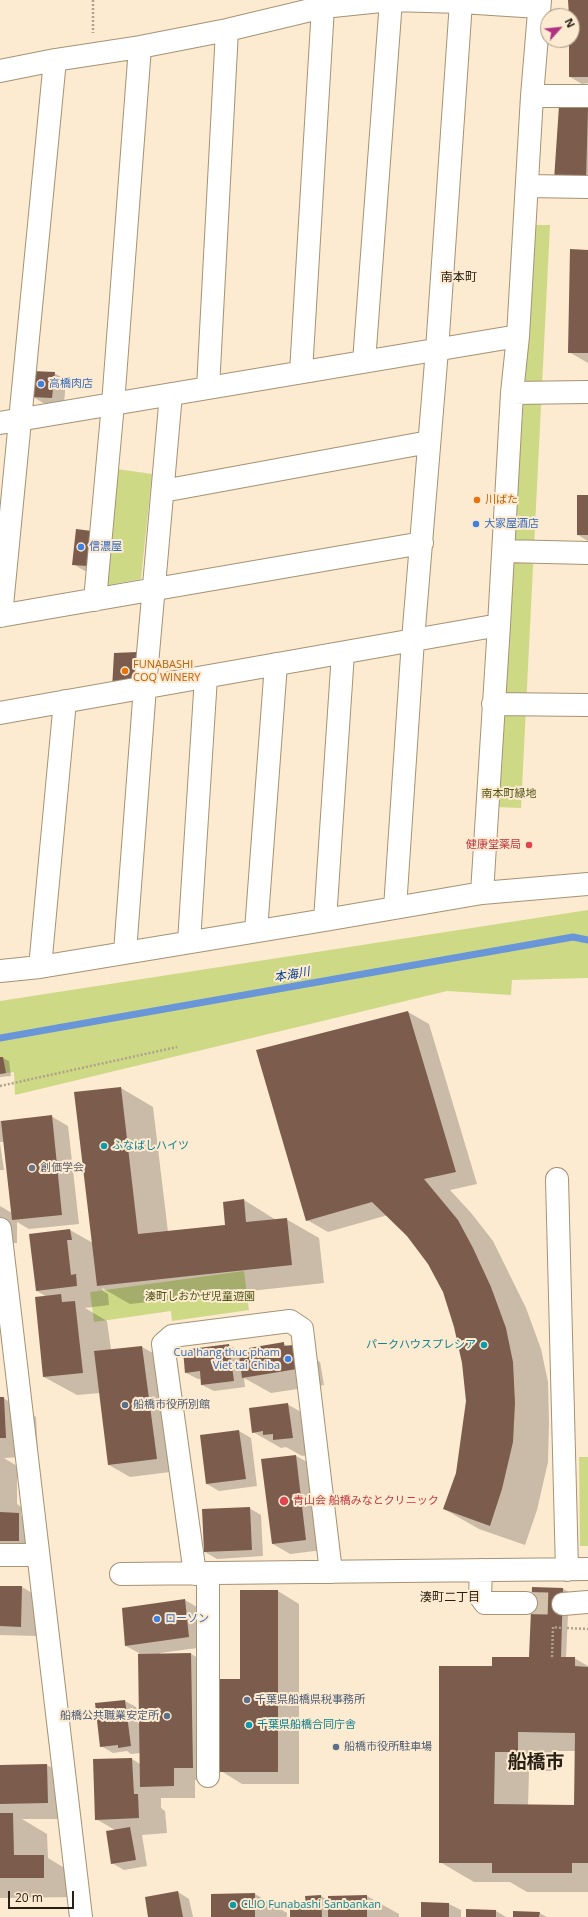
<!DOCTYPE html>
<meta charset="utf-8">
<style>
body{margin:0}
#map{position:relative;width:588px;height:1917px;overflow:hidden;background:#fcead1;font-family:"Open Sans",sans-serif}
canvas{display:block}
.north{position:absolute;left:540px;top:8px;width:40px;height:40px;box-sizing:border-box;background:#fcead1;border:1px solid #a79985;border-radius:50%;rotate:63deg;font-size:11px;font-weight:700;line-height:16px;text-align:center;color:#282014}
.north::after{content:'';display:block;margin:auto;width:14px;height:18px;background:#b03383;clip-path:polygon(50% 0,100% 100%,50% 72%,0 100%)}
.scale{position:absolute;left:8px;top:1891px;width:66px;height:18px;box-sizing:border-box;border:2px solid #282014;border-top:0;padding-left:5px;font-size:12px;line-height:14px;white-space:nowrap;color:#282014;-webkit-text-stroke:3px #fcead1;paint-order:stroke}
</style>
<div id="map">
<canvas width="588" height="1917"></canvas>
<div class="north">N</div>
<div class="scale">20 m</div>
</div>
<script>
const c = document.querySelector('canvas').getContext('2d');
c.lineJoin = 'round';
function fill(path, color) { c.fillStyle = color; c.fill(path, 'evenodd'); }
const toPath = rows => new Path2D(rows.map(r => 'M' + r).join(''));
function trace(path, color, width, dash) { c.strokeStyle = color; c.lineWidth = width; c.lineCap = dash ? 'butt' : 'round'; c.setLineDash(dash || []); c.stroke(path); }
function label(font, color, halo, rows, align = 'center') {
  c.font = font + ' "Open Sans","Noto Sans JP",sans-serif'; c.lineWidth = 4; c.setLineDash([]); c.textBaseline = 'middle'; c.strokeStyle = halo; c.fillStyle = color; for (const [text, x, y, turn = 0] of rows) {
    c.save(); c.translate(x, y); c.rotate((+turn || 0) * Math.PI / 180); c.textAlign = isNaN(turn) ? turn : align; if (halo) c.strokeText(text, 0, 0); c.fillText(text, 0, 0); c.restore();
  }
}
fill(toPath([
 [536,225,550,225,521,808,495,807],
 [117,469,152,474,141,579,104,586],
 [588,910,588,978,512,980,511,995,447,991,15,1095,14,1072,0,1074,0,1001],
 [244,1271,249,1310,172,1321,171,1311,94,1322,90,1292],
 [579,1457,588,1457,588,1546,580,1546]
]), '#ced986');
fill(toPath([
 [588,0,588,83,582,84,570,77,570,40,572,40,572,16,570,16],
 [560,107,588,109,588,196],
 [588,251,588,363,569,352],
 [54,373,66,380,64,404,43,403,32,396],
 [588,496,588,541,578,535],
 [77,530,100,572,85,571,73,564],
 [408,1012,429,1024,477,1184,450,1190,472,1214,493,1241,526,1308,541,1349,548,1382,549,1423,548,1462,537,1510,525,1545,479,1529,444,1509,457,1473,467,1401,463,1362,455,1327,444,1292,429,1263,407,1236,388,1215,328,1232,307,1220],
 [0,1058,3,1058,9,1061,11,1076,0,1077],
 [121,1088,153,1107,168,1232,226,1225,244,1200,276,1220,286,1219,319,1238,324,1283,130,1304,102,1288,103,1291,108,1294,109,1305,85,1308,107,1321,111,1350,142,1347,164,1359,178,1471,130,1477,109,1465,100,1393,77,1395,44,1377,47,1297,37,1291,70,1230,93,1243],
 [51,1116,68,1126,79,1224,29,1229,17,1222,17,1243,0,1243,0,1206,12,1213,4,1142,0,1142,0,1120,1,1122],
 [0,1143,4,1170,0,1170],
 [283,1343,289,1347,293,1346,320,1362,324,1385,271,1393,244,1378,245,1387,214,1391,202,1385,202,1379,198,1379,186,1373,229,1345,241,1352,241,1355],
 [0,1398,3,1398,36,1417,38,1456,4,1458,17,1466,17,1504,21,1507,21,1515,36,1524,35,1550,0,1550],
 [287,1404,315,1420,320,1453,302,1456,286,1447,281,1448,253,1432],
 [239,1431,251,1438,257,1486,219,1491,207,1484,201,1436],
 [296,1456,313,1465,323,1550,290,1554,273,1544],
 [249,1508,261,1515,263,1556,217,1559,205,1552],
 [0,1587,22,1587,39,1597,38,1636,0,1635],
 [533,1588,563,1589,569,1592,566,1658,574,1658,588,1666,588,1892,527,1892,510,1882,474,1882,440,1862,493,1667,530,1658],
 [552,1751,575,1751,575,1806,528,1805,529,1771,552,1771],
 [278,1591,299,1604,299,1784,242,1784,221,1771,241,1680],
 [185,1600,202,1610,205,1647,160,1653,160,1654,191,1654,212,1666,214,1780,195,1780,195,1798,161,1798,161,1808,165,1811,167,1833,142,1835,147,1866,124,1870,112,1863,115,1830,96,1819,132,1759,140,1764,140,1753,131,1754,127,1751,113,1753,101,1746,125,1701,136,1707,138,1723,140,1723,139,1653,126,1646],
 [47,1765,74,1781,75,1819,22,1819,47,1834,48,1858,78,1876,78,1897,0,1898,0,1766],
 [178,1892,189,1899,193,1917,149,1917],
 [255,1894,287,1913,287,1917,212,1917],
 [321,1896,329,1901,367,1896,399,1914,399,1917,291,1917],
 [422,1903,449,1904,461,1910,461,1917,422,1917],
 [496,1911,506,1917,467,1917],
 [539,1913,547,1917,514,1917]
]), '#0003');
trace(toPath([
 [0,1038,573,937,588,940]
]), '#6996d9', 7);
fill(toPath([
 [568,0,588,0,588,77,569,77,569,40,572,40,572,16,569,16],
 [559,106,588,108,586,182,554,180],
 [570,249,588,250,588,353,568,353],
 [32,371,55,372,52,398,31,397],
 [577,495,588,495,588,535,577,535],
 [76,529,92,531,88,566,72,565],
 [138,652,134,683,112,689,114,653],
 [408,1011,456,1172,424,1179,458,1220,473,1248,491,1287,506,1328,513,1362,515,1403,513,1442,502,1489,490,1526,443,1509,456,1473,466,1401,462,1363,454,1327,443,1292,428,1264,407,1236,372,1202,306,1221,256,1050],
 [0,1057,3,1057,6,1073,0,1074],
 [121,1087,138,1234,225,1225,223,1202,244,1199,246,1222,287,1218,292,1265,97,1286,74,1092],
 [52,1115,62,1215,12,1220,1,1121],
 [70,1229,72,1240,67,1240,71,1275,76,1274,77,1286,36,1291,29,1234],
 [61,1294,62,1302,75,1301,83,1373,43,1377,35,1297],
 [284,1342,284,1346,293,1345,297,1369,242,1378,239,1354,250,1352,249,1348],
 [229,1344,234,1381,201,1385,200,1371,185,1373,183,1350],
 [142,1346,157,1459,108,1465,94,1351],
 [0,1397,4,1397,6,1438,0,1438],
 [288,1403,293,1438,273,1440,273,1434,263,1435,263,1431,252,1433,249,1408],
 [239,1430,246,1479,206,1484,200,1435],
 [296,1455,306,1540,272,1544,261,1459],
 [250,1507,252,1550,204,1552,202,1509],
 [0,1512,19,1513,19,1541,0,1541],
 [0,1586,22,1586,21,1627,0,1626],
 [532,1587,563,1588,561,1657,575,1657,575,1666,588,1667,588,1863,572,1863,572,1873,492,1873,492,1863,439,1863,439,1666,492,1666,492,1657,529,1657],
 [518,1732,575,1733,574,1805,494,1804,495,1752,518,1752],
 [240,1590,278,1590,278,1772,220,1772,220,1679,240,1679],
 [185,1599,189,1637,125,1646,122,1608],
 [191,1653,193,1768,174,1768,174,1786,140,1787,138,1654],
 [125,1700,131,1746,118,1748,118,1745,100,1747,95,1703],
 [132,1758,134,1794,138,1794,139,1818,95,1820,93,1759],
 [47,1764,48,1803,0,1804,0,1765],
 [0,1813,13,1813,14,1855,44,1855,44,1878,0,1878],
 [130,1827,136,1860,111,1864,106,1831],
 [178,1891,183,1917,148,1917,145,1897],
 [255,1893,255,1917,211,1917,211,1894],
 [321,1895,322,1917,290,1917,290,1906,306,1905,305,1896],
 [367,1895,367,1917,328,1917,328,1896],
 [421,1902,449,1903,449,1917,421,1917],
 [466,1909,496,1910,496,1917,466,1917],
 [513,1911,540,1912,539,1917,513,1917]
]), '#7c5c4d');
trace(toPath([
 [526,1603,563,1604]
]), '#d2c2ab', 22, [22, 11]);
const minor = toPath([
 [0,71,55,60,140,47,227,30,323,7,391,0,461,2,539,7],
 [532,96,588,96],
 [527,186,588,187],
 [364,362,391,0],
 [301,372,323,7],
 [208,388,227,30],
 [512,393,588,392],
 [0,423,518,336],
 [163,491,429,442],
 [504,551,588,553],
 [95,600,113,404,140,47],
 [0,616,422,543],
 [1,616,55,60],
 [493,704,588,705],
 [0,713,499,625],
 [482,893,499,625,512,393,518,336,532,96,540,0],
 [395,908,413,640,437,350,461,2],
 [325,920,343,653],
 [256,931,276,664],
 [189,942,206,677],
 [125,952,145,687,171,394],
 [40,967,65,701],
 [0,971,40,967,325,920,482,893,588,884],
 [557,1179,567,1570],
 [0,1229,81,1917],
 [0,1555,38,1555],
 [481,1570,480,1596,485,1603,526,1603],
 [121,1574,588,1569],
 [195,1574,163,1344,172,1336,290,1321,302,1329,331,1572],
 [208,1574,208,1776],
 [563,1604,588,1602]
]);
trace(minor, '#a69274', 24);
trace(toPath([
 [93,0,93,33],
 [0,1086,177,1047],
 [567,1628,588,1629],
 [552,1657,553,1627,562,1628]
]), '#afa18c', 2.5, [2, 2]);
trace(minor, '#fff', 22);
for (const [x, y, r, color] of [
 [41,384,4,"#3f7fe0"],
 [477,500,4,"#e8710a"],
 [476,524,4,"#3f7fe0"],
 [81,547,4,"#3f7fe0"],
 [125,671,4,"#e8710a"],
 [529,845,4,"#e0444e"],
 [104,1146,4,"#0f9aa8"],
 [32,1168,4,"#6b7280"],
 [484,1345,4,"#0f9aa8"],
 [288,1359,4,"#3f7fe0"],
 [125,1405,4,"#5c6f8a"],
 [284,1501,5,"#e0444e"],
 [157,1619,4,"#3f7fe0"],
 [247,1700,4,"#5c6f8a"],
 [167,1716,4,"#5c6f8a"],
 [249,1725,4,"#0f9aa8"],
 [336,1747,4,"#5c6f8a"],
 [233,1905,4,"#0f9aa8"]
]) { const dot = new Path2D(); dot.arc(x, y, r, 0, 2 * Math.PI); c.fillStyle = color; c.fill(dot); trace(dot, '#fcead1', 1.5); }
label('11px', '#366cbe', '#fcead1', [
 ["高橋肉店",49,384],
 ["大家屋酒店",484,524],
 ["信濃屋",89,547],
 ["Cua hang thuc pham",280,1353,"right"],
 ["Viet tai Chiba",280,1366,"right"],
 ["ローソン",165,1619]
], 'left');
label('11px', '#c56008', '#fcead1', [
 ["川ばた",485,500],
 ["FUNABASHI",133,665],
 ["COQ WINERY",133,678]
], 'left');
label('11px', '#4e5413', '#fcead1', [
 ["南本町緑地",509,794],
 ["湊町しおかぜ児童遊園",200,1297]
]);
label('11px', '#be3a42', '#fcead1', [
 ["健康堂薬局",521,845],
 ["青山会 船橋みなとクリニック",293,1501,"left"]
], 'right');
label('11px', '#0d838f', '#fcead1', [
 ["ふなばしハイツ",112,1146],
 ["パークハウスプレシア",476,1345,"right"],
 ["千葉県船橋合同庁舎",257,1725],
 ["CLIO Funabashi Sanbankan",241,1905]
], 'left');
label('11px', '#5b616d', '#fcead1', [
 ["創価学会",40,1168]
], 'left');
label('11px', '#4e5e75', '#fcead1', [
 ["船橋市役所別館",133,1405],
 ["千葉県船橋県税事務所",255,1700],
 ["船橋公共職業安定所",159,1716,"right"],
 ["船橋市役所駐車場",344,1747]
], 'left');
label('12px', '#282014', '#fcead1', [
 ["南本町",459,278],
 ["湊町二丁目",450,1598]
]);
label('italic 12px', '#023e8d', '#fcead1', [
 ["本海川",292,975,-10]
]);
label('bold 19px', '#282014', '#fcead1', [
 ["船橋市",536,1763]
]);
</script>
